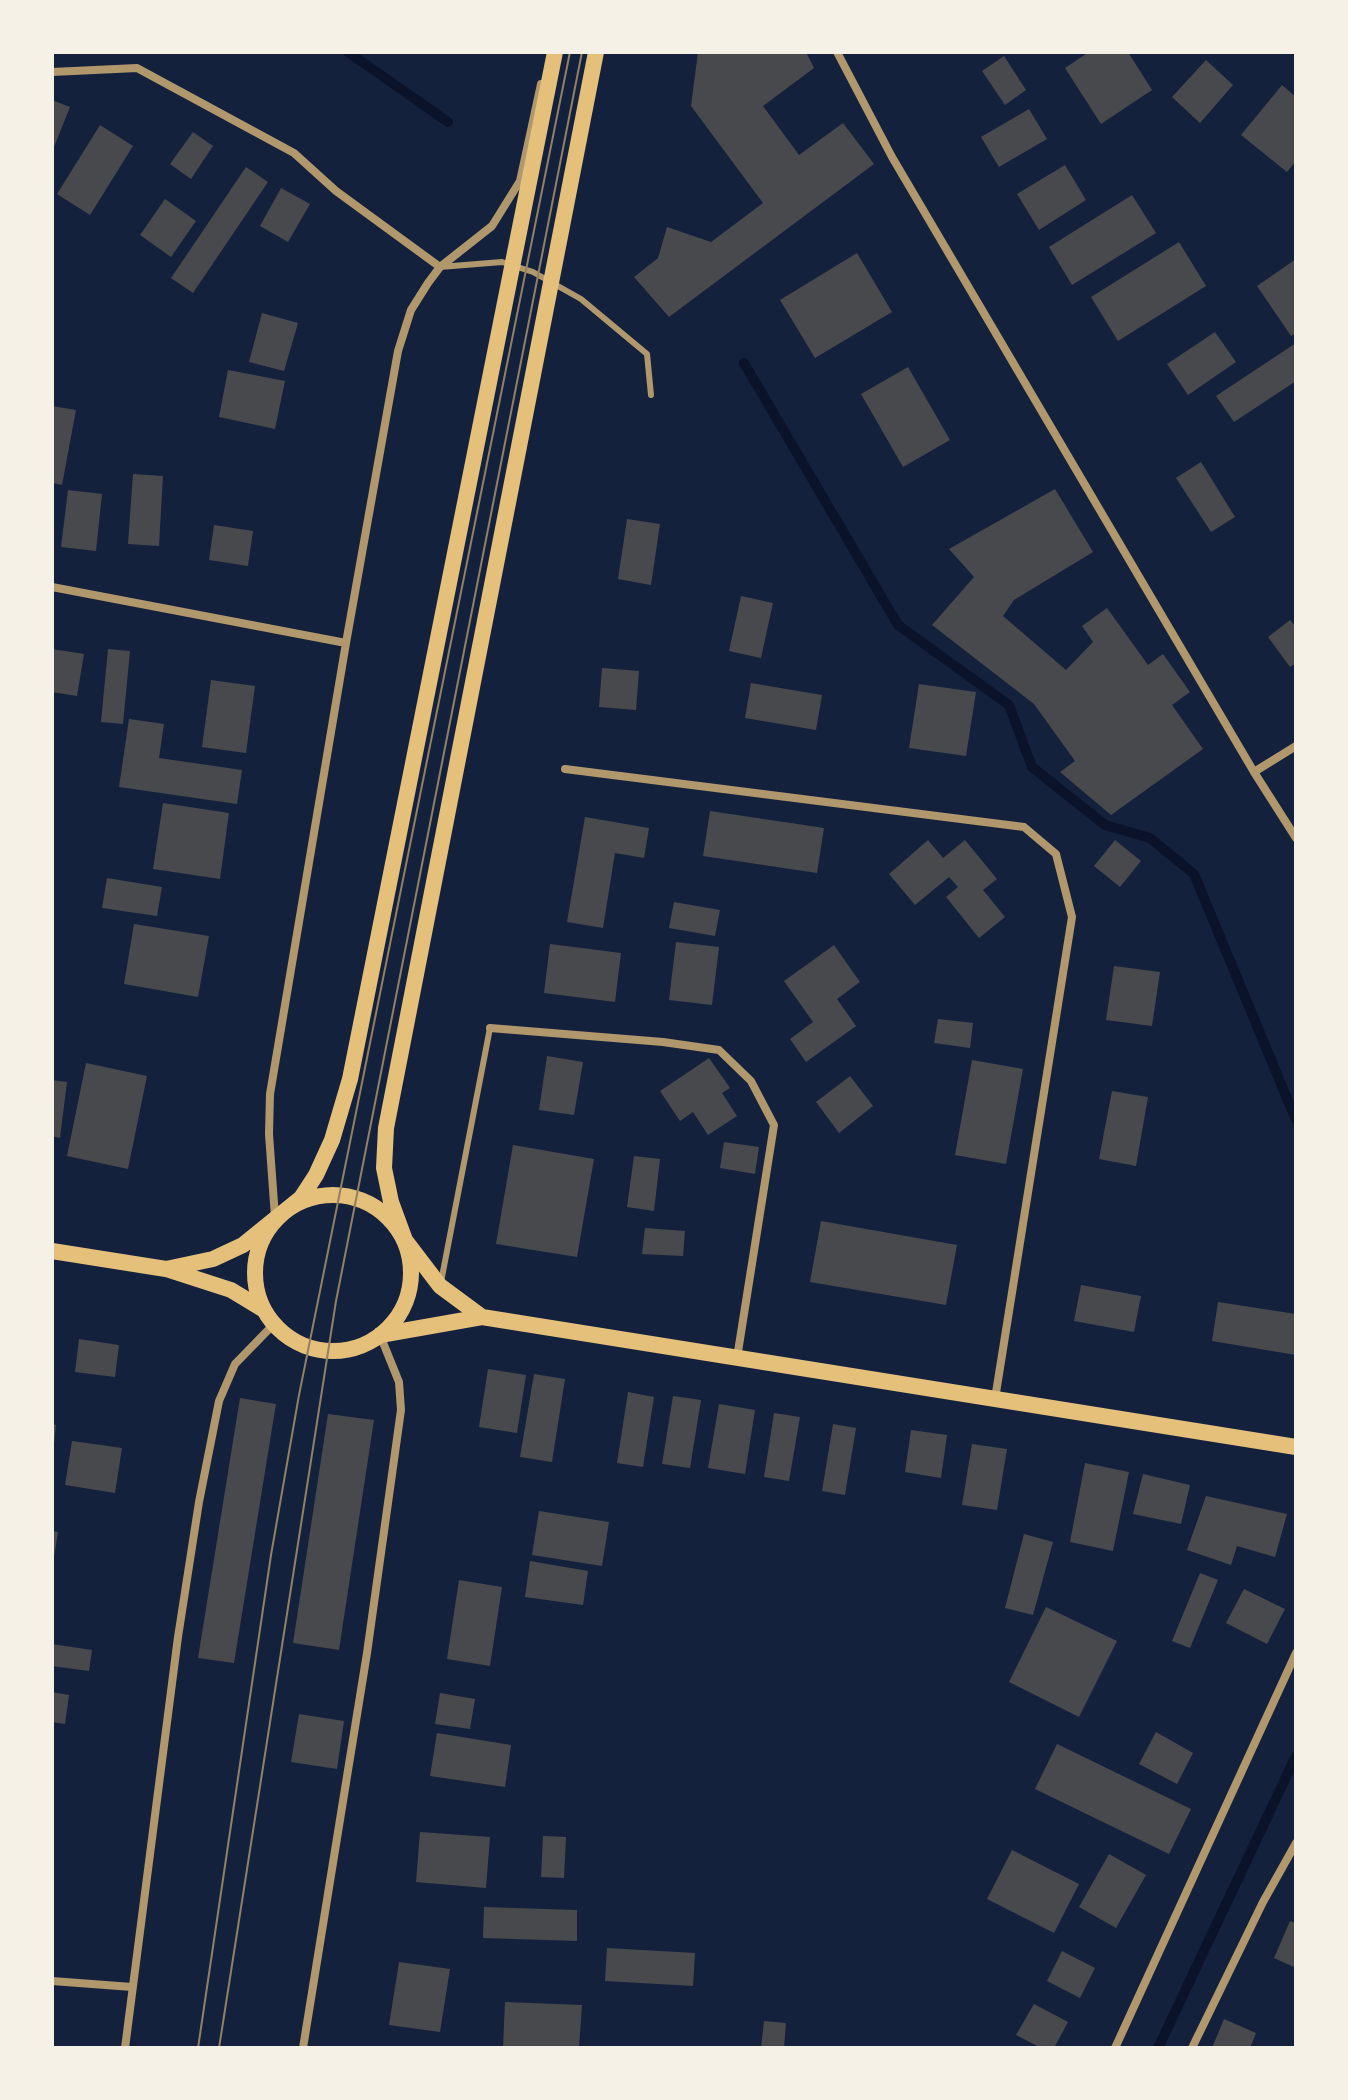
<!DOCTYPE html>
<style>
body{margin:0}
#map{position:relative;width:1348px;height:2100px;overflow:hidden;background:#14213d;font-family:Ubuntu,sans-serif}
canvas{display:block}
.frame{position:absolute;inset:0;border:54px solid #f6f1e7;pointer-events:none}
</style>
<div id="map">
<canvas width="1348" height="2100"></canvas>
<div class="frame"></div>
</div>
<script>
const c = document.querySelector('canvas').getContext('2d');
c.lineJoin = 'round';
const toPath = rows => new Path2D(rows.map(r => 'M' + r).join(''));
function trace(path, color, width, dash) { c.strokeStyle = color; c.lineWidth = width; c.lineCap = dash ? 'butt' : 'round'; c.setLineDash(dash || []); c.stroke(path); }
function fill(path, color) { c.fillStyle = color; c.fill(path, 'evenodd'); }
trace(toPath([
 [348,52,448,122],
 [744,363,898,625,1009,705,1032,767,1105,825,1150,838,1194,874,1296,1120],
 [1158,2048,1296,1756]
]), '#0b132b', 10);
fill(toPath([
 [698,52,806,52,814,68,763,106,799,155,843,123,874,164,669,317,634,277,658,258,667,227,711,242,763,203,691,106],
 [1089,52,1128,52,1152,90,1101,124,1065,68],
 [1004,56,1026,90,1005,105,982,71],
 [1206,60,1233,85,1200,123,1172,97],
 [1282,85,1296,97,1296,161,1287,172,1241,135],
 [52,100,70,107,52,152],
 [1029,109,1047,139,999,167,981,137],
 [100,125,133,146,90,215,57,194],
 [193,132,213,146,191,179,170,164],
 [1065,165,1086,200,1039,230,1017,194],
 [246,167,268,182,193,293,171,278],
 [281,188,310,204,288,242,260,226],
 [1132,195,1156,233,1072,285,1049,247],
 [165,199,196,221,171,257,140,235],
 [1179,242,1206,286,1118,341,1091,297],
 [857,253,892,312,815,358,780,300],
 [1296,259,1296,333,1291,336,1257,286],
 [262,313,298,323,284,371,249,362],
 [1215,332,1236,362,1188,395,1167,364],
 [1296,343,1296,381,1234,422,1216,396],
 [908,367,950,440,903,467,861,394],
 [228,370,285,381,275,429,219,417],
 [52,406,76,410,62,485,52,483],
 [1201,462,1235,517,1211,532,1176,478],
 [133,474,163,476,159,546,128,544],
 [1055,489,1093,552,1014,600,1003,616,1066,670,1093,642,1082,626,1107,608,1148,665,1163,654,1190,692,1172,705,1203,749,1111,815,1060,772,1075,761,1034,704,932,625,974,577,949,549],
 [68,490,102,494,96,551,61,547],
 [627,519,660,524,651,585,618,579],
 [214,525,253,531,248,566,209,560],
 [741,596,773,603,761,658,729,651],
 [1290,620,1296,627,1296,663,1290,667,1268,637],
 [52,649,84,654,77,696,52,692],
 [108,649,130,651,123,724,101,722],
 [602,668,639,671,636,710,599,707],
 [211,680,255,686,246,753,202,747],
 [751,683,822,695,816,730,745,718],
 [919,684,976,692,966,756,909,748],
 [129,719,164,724,159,758,242,770,237,804,119,787],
 [163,803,229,813,220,879,153,869],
 [710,811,824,828,817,873,703,856],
 [585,817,649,828,644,858,615,853,603,928,567,922],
 [928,840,943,858,965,840,997,879,983,890,1005,917,979,938,946,897,958,887,949,877,915,905,889,874],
 [1115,840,1141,861,1120,887,1094,866],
 [107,878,162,887,157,916,102,908],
 [674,902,720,910,715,936,669,928],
 [134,924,209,936,198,997,124,984],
 [676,942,719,947,712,1005,669,1000],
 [550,944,621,953,615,1002,544,993],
 [834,945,860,982,837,999,856,1026,806,1062,790,1039,813,1022,784,981],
 [1114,966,1160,972,1152,1026,1106,1020],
 [938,1019,973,1023,970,1048,934,1043],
 [547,1056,583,1062,574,1115,539,1110],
 [709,1058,730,1088,722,1093,737,1116,708,1135,693,1112,680,1121,660,1091],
 [972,1060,1023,1069,1006,1164,955,1155],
 [86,1063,147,1076,128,1169,67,1156],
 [850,1076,873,1106,839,1133,816,1102],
 [52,1080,67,1082,60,1138,52,1136],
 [1112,1091,1148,1097,1136,1166,1099,1159],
 [724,1142,759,1147,755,1174,720,1168],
 [513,1145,594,1159,577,1257,496,1244],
 [634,1156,660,1159,654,1211,627,1207],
 [821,1221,957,1245,946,1305,810,1282],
 [645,1228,685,1231,683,1256,642,1254],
 [1081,1285,1141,1296,1134,1332,1074,1321],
 [1218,1302,1296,1314,1296,1355,1212,1341],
 [79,1339,119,1345,115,1377,75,1372],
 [488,1369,526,1375,517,1433,479,1427],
 [534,1374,565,1379,552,1462,520,1457],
 [628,1392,654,1397,643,1467,617,1463],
 [673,1396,701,1400,690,1468,662,1464],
 [240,1398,276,1404,234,1663,198,1658],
 [719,1404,755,1410,745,1474,708,1468],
 [774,1413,800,1417,789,1481,764,1477],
 [328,1414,374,1420,339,1650,293,1643],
 [52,1424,56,1425,54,1444,52,1444],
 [833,1424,856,1428,845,1495,822,1491],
 [911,1430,947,1435,941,1478,905,1472],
 [72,1441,122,1448,115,1493,65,1485],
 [972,1444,1007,1449,997,1510,962,1505],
 [1085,1463,1129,1472,1113,1551,1070,1542],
 [1143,1474,1190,1485,1181,1524,1133,1514],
 [1206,1496,1287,1514,1275,1557,1237,1546,1231,1565,1187,1550],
 [539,1511,609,1522,602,1566,532,1555],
 [52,1531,58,1532,54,1557,52,1557],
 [1024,1534,1053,1542,1033,1615,1005,1608],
 [530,1561,588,1571,583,1605,525,1597],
 [1200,1573,1218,1580,1190,1648,1172,1641],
 [459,1580,502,1587,490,1666,447,1659],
 [1244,1589,1285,1609,1267,1644,1226,1623],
 [1046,1607,1117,1641,1079,1717,1009,1682],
 [52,1644,92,1650,89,1671,52,1666],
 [52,1692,69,1695,65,1724,52,1722],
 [440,1693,475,1699,470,1729,435,1724],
 [299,1714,344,1721,337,1769,291,1762],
 [1156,1732,1193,1753,1177,1784,1139,1764],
 [437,1733,511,1745,505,1787,430,1776],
 [1057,1744,1191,1809,1169,1854,1035,1789],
 [420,1832,490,1837,486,1888,416,1882],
 [543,1836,566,1837,564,1878,541,1877],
 [1012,1850,1079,1884,1054,1933,987,1899],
 [1109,1854,1146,1875,1116,1928,1079,1907],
 [484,1907,577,1910,577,1941,483,1938],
 [1290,1921,1296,1923,1296,1968,1274,1958],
 [607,1948,695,1953,693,1986,605,1981],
 [1062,1951,1095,1968,1080,1998,1047,1981],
 [399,1962,450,1969,440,2032,389,2025],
 [505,2002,582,2005,579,2048,503,2048],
 [1034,2004,1068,2022,1054,2048,1041,2048,1016,2035],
 [1224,2019,1256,2033,1250,2048,1212,2048],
 [764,2021,786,2023,784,2048,761,2048]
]), '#48494c');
trace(toPath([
 [440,267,502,262,533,272,581,299,647,354,651,395],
 [441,1282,490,1028]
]), '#b1986c', 6);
trace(toPath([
 [837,52,892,157,1254,772,1296,838],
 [52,72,137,68,294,153,336,191,440,267],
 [52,587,346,643],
 [565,769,1024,827,1056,854,1072,917,995,1399],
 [1254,772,1296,746],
 [490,1028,663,1042,719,1050,751,1081,774,1125,737,1358],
 [275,1217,269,1134,270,1094,346,643,398,351,411,310,428,283,440,267,492,226,520,181,541,84],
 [52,1981,132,1987],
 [125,2048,178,1637,199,1502,219,1401,235,1364,274,1324],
 [303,2048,367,1653,401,1410,399,1382,380,1335],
 [1115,2048,1296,1653],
 [1192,2048,1263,1902,1296,1843]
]), '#b1986c', 8);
trace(toPath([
 '255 1273a78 78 0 1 1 156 0a78 78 0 1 1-156 0Z',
 [52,1251,166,1269,231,1290,264,1310],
 [166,1269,213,1259,243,1245,301,1198,316,1175,332,1140,350,1079,555,52],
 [482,1317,440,1286,405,1240,391,1202,384,1168,386,1128,596,52],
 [380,1335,482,1317,1296,1447]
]), '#e5c07b', 16);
trace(toPath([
 [198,2048,271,1555,299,1395,570,52],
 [219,2048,336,1301,582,52]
]), '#918062', 2);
</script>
